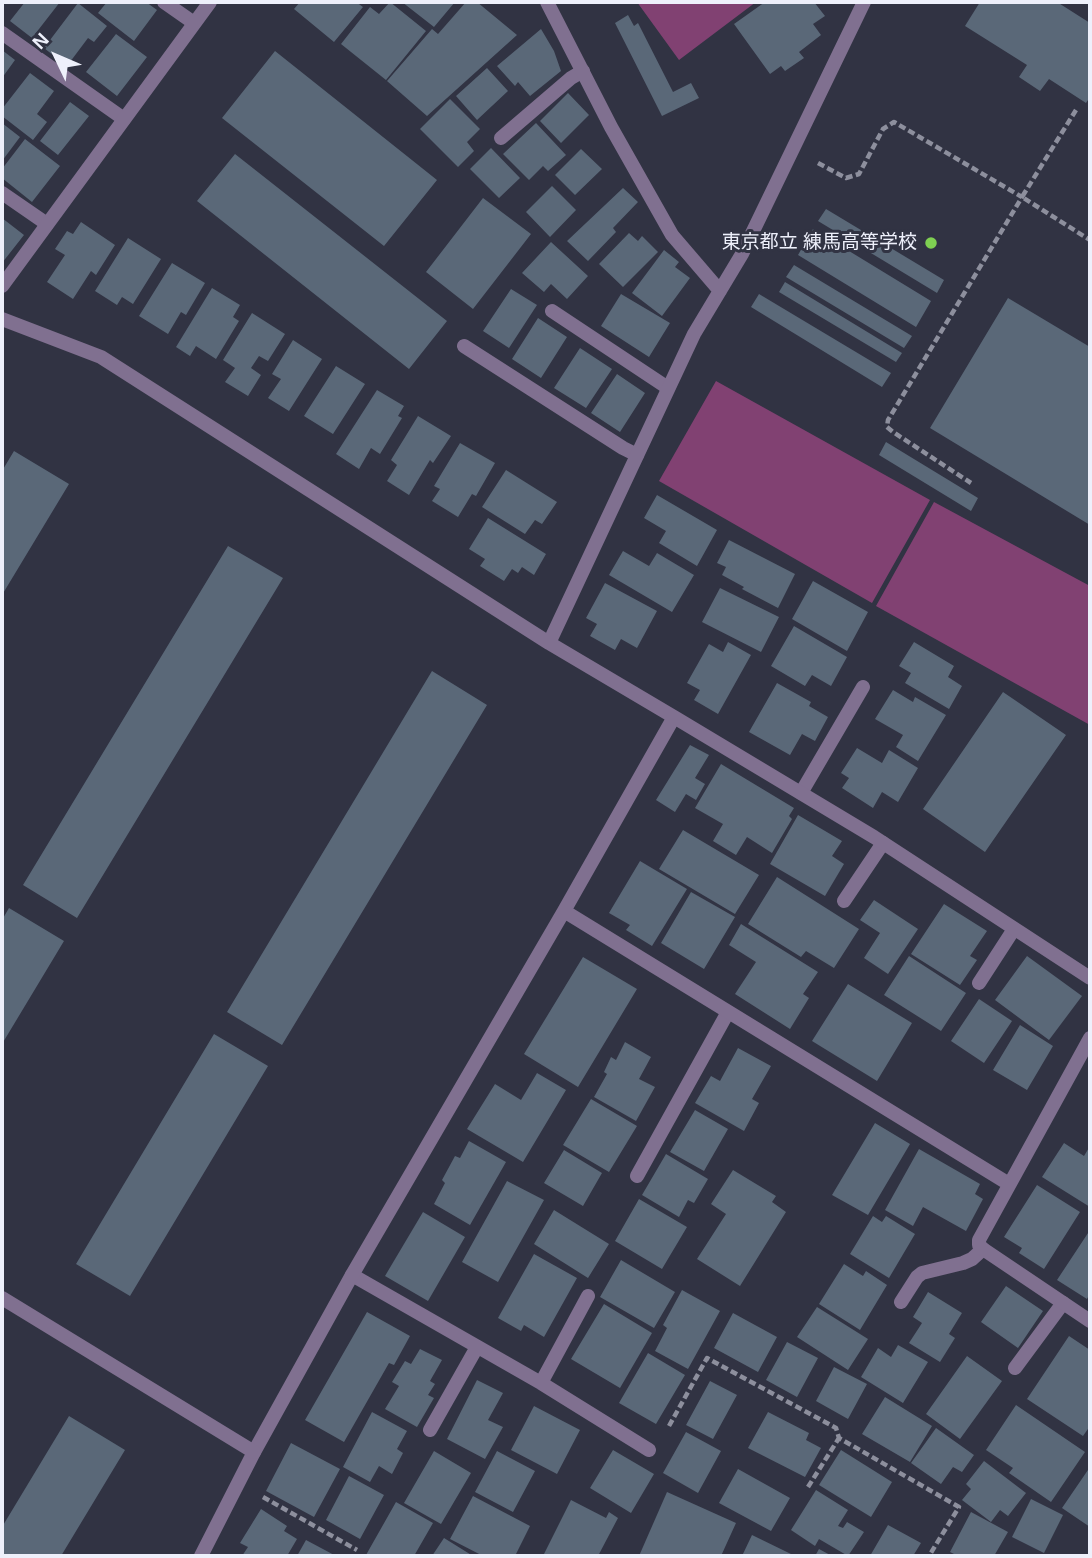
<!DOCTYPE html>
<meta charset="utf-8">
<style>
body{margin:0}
#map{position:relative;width:1092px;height:1558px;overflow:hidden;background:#313343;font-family:Arial,sans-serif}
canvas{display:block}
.frame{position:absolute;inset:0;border:4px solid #eef0fb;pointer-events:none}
.north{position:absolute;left:21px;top:21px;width:70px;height:70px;-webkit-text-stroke:5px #313343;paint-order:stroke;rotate:314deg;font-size:19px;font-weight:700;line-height:28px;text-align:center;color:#eef0fb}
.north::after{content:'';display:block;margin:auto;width:24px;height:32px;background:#eef0fb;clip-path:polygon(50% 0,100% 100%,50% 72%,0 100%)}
</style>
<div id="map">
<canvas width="1092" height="1558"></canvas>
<div class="frame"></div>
<div class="north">N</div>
</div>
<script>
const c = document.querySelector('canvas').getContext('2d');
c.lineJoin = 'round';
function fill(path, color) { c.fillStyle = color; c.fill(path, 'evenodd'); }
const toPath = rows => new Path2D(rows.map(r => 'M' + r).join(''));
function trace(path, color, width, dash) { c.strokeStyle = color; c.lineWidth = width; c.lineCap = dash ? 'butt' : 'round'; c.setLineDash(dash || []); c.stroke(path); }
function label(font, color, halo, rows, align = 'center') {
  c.font = font + ' Arial,"Noto Sans JP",sans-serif'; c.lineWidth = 6; c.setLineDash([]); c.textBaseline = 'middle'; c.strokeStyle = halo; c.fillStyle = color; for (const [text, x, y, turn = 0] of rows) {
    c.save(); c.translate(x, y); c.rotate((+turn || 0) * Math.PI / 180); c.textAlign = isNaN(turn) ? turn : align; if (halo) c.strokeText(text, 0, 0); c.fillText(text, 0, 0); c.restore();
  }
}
fill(toPath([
 [637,2,756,2,679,60],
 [716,381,930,500,872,603,659,481],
 [934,502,1090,586,1090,725,876,606]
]), '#814172');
fill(toPath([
 [25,2,60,2,32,38,10,21],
 [107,2,146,2,157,10,134,41,98,13],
 [300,2,356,2,363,7,334,42,294,9],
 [390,2,426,31,386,80,341,44,370,7,379,14],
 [402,2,455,2,434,27],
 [466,2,477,2,517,35,427,116,387,81,432,29,438,34],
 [765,2,814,2,825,16,813,24,821,35,799,52,804,58,785,71,781,66,770,74,734,24],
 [980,2,1057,2,1090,23,1090,97,1086,103,1049,79,1040,91,1019,77,1027,65,965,26],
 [78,3,107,26,94,42,88,38,67,66,44,48],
 [628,15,634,26,638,23,673,92,691,83,699,98,662,116,615,23],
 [541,29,554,51,561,71,530,96,518,82,515,86,497,66],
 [116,34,147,57,117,96,86,72],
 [2,50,15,60,2,78],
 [275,51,437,180,384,246,222,118],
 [487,68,508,91,477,120,456,96],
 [30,73,54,91,37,114,47,122,33,140,2,116,2,109],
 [568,93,589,115,561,143,540,121],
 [450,99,480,129,467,142,474,151,458,167,420,129],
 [70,102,89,116,58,155,40,141],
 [2,123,20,137,2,161],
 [536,123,566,155,548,171,543,166,529,180,503,154],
 [25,139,60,166,32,202,2,178,2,169],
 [491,148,520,178,499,198,470,169],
 [581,149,602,169,575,195,555,175],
 [235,154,447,321,409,369,197,201],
 [552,186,576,210,550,237,526,212],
 [623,188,638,202,613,228,616,232,588,261,567,241],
 [483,198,531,234,473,309,426,272],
 [826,209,944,280,937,293,818,221],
 [2,218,24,235,2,263],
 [81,222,115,245,96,275,91,271,73,299,47,282,65,255,55,249,67,231,73,234],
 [813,229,931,301,916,327,798,255],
 [629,233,638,241,642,236,658,252,623,287,599,264],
 [128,238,161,259,133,304,122,297,117,305,95,291],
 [551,242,588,276,567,299,551,284,544,292,522,273],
 [664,250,679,262,675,267,690,278,662,316,632,293],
 [172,263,205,283,186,315,181,312,168,334,139,316],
 [794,265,912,336,904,348,786,277],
 [785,282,902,353,896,362,779,292],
 [212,288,240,305,233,317,239,321,216,359,196,346,190,356,176,347],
 [511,289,537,305,509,348,483,331],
 [621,294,670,323,649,357,601,326],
 [759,294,891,373,882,387,751,307],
 [1008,298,1090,347,1090,525,930,428],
 [252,313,285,334,268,361,259,356,251,368,261,375,248,396,225,382,235,368,223,360],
 [538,318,567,337,541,378,512,359],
 [293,340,322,359,289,411,268,398,281,379,272,374],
 [580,348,612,369,586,408,554,388],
 [336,366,365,384,333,434,304,416],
 [617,374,645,393,620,432,591,413],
 [377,390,404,406,398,416,402,418,380,454,371,448,359,469,336,454],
 [418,416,451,436,433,463,430,460,409,495,387,481,397,465,391,460],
 [886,442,978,498,971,511,879,455],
 [460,443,495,463,476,496,472,494,458,517,432,501,440,489,434,486],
 [14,451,69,484,2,595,2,471],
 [506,470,557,502,542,524,535,520,525,534,482,507],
 [657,495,717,530,697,566,659,543,666,531,644,518],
 [488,518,546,554,534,575,522,567,518,573,512,569,504,581,480,566,485,559,469,549],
 [729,540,795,574,778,608,742,589,744,587,722,575,726,567,717,563],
 [228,546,283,578,77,918,23,885],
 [623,551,649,566,657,553,694,575,672,612,609,575],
 [813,581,868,612,847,651,792,619],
 [605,583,657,611,637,648,621,639,615,650,590,636,597,624,586,618],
 [720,588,779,617,761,652,702,622],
 [794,626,847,657,831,686,812,675,805,686,771,666],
 [728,642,751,655,718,714,694,700,700,690,687,683,709,644,723,652],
 [914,642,954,666,948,677,962,686,949,709,905,683,911,673,899,666],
 [432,671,487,705,282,1045,227,1012],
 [777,683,811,702,809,706,828,717,815,741,802,734,790,755,749,732],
 [893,690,913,702,915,697,946,715,918,761,896,747,903,735,875,719],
 [1003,692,1066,735,985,852,923,809],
 [690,745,709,755,695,778,705,784,696,800,686,794,675,812,656,800],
 [857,748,882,763,889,750,918,768,898,802,882,792,873,808,842,788,849,778,841,773],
 [721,764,794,808,789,816,792,819,772,853,747,837,736,855,713,841,723,824,695,808],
 [798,815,842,841,832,856,844,864,825,896,770,864],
 [683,830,759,875,735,914,659,869],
 [640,861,687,889,652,946,626,930,630,925,609,913],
 [777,877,859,929,834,968,806,951,801,957,748,924],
 [691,892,735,917,704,969,661,943],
 [874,900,918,929,888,974,864,958,880,933,860,920],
 [944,904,987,931,970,956,977,960,960,985,911,954],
 [9,908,64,941,2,1044,2,920],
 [741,924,818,972,803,994,809,998,790,1029,735,994,756,962,729,945],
 [909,956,966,993,941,1031,884,995],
 [1027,956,1082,996,1049,1040,995,1000],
 [583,957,637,989,578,1087,524,1054],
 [848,984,912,1023,877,1081,812,1041],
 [979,999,1012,1021,984,1063,951,1041],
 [1020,1025,1053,1046,1027,1090,993,1070],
 [214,1034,268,1066,130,1296,76,1264],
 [625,1042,651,1057,639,1079,655,1087,636,1121,594,1097,607,1074,604,1072,611,1057,616,1060],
 [738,1048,771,1066,752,1099,759,1103,744,1131,695,1103,711,1076,720,1081],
 [537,1073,566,1090,523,1162,467,1129,495,1084,521,1100],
 [591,1099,637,1126,609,1172,563,1145],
 [695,1110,728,1129,704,1171,670,1152],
 [875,1123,910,1144,868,1215,832,1195],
 [469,1141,506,1162,470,1225,434,1204,445,1183,442,1180,455,1156,460,1158],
 [1064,1143,1084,1156,1090,1146,1090,1207,1042,1177],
 [919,1149,980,1184,975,1194,983,1199,966,1231,923,1207,913,1226,885,1210],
 [564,1150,602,1173,583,1206,544,1183],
 [666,1154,708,1179,694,1203,688,1200,679,1217,642,1195],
 [733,1170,776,1196,772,1202,786,1212,740,1286,697,1259,726,1214,711,1204],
 [507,1181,544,1200,498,1282,462,1262],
 [1037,1185,1080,1212,1044,1269,1019,1253,1022,1248,1004,1237],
 [639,1199,687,1227,662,1269,615,1241],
 [554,1210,609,1244,588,1278,534,1244],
 [423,1212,465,1237,428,1301,385,1276],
 [873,1216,882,1222,886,1216,915,1234,889,1278,850,1254],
 [1090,1230,1090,1293,1087,1299,1057,1280],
 [534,1254,577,1278,544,1337,524,1325,521,1331,498,1318],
 [621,1260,675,1292,654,1328,600,1297],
 [844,1264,863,1276,866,1271,887,1285,860,1330,819,1304],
 [1006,1286,1043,1311,1018,1348,981,1322],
 [682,1290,720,1311,688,1369,655,1351,667,1328,663,1325],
 [928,1292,962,1313,949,1334,955,1338,940,1362,909,1343,922,1323,913,1317],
 [604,1304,652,1333,620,1388,571,1359],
 [817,1307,868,1339,848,1370,797,1337],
 [367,1312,410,1336,394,1365,389,1363,344,1442,305,1420],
 [733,1313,777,1337,758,1372,714,1348],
 [1069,1336,1090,1350,1090,1426,1083,1436,1027,1399],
 [787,1342,818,1358,797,1397,766,1380],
 [898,1345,928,1362,903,1403,861,1377,878,1348,891,1357],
 [420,1349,442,1360,430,1381,435,1384,428,1395,434,1398,417,1427,385,1409,399,1386,392,1382,405,1361,411,1364],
 [648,1353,685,1375,656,1424,619,1403],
 [967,1356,1002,1381,960,1439,926,1414],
 [834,1367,867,1384,848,1419,816,1401],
 [477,1380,503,1393,488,1420,503,1427,485,1459,447,1439],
 [710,1381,737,1395,713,1439,686,1425],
 [885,1397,932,1426,910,1462,862,1434],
 [1016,1405,1085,1452,1051,1502,1009,1473,1013,1468,986,1450],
 [534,1406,580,1430,557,1474,511,1450],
 [372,1412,407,1431,397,1449,403,1453,392,1474,379,1466,370,1482,343,1467],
 [768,1412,809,1433,806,1440,821,1448,805,1477,748,1448],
 [69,1416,125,1450,61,1556,2,1556,2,1527],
 [936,1428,974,1455,962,1472,953,1467,941,1484,911,1463],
 [686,1432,721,1451,698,1493,663,1473],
 [291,1443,340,1469,314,1517,266,1491],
 [613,1450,654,1474,631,1513,590,1488],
 [841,1450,892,1482,871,1517,819,1485],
 [434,1451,471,1473,441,1524,404,1503],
 [497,1451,535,1471,513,1512,475,1492],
 [984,1461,1026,1493,1008,1516,1000,1510,991,1522,962,1500,971,1489,966,1484],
 [1090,1467,1090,1527,1062,1508],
 [738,1469,790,1498,771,1531,719,1503],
 [349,1476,384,1495,360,1539,326,1520],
 [816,1490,848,1510,838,1526,843,1528,847,1522,864,1532,848,1556,819,1539,815,1546,791,1530],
 [667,1492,736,1523,721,1556,639,1556],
 [473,1496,530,1526,515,1556,483,1556,450,1539],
 [1031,1499,1063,1515,1044,1553,1012,1537],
 [571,1500,606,1518,609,1512,618,1518,598,1556,543,1556],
 [396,1502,433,1523,414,1556,369,1556,366,1555],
 [261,1509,287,1526,284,1531,297,1539,287,1556,242,1556,248,1547,240,1543],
 [971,1512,1008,1532,994,1556,958,1556,950,1552],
 [888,1525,921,1543,913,1556,870,1556],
 [752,1535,791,1554,790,1556,742,1556],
 [444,1538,473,1556,432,1556],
 [306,1540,336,1556,297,1556],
 [819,1549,832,1556,815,1556]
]), '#5a6878');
trace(toPath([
 [1076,110,1022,197,1090,240],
 [818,163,846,178,859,174,883,129,894,122,1022,197,888,420,887,427,893,432,971,483],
 [669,1426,707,1358,836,1428,839,1438,959,1507,929,1556],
 [808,1487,839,1438],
 [263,1497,357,1550]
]), '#8d8f9d', 4.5, [7, 3.5]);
trace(toPath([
 [164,2,194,23],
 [2,33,124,119],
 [501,138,571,78,583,71],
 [2,193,47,224],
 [552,311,668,388],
 [464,346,623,448,637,455],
 [801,793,863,687],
 [844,901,883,843],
 [979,983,1014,929],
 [637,1176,728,1012],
 [352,1275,541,1383,649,1450],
 [901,1302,917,1277,922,1273,963,1263,972,1259,983,1249],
 [1015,1368,1063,1303],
 [541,1383,588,1296],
 [430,1430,477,1347]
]), '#807090', 14);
trace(toPath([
 [547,2,611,127,672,235,720,291],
 [2,286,210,2],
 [2,319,101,357,549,643],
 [674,717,874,837,1090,978],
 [564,911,1009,1184],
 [1090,1038,979,1240,979,1245,983,1249,1090,1321],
 [201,1556,254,1452,352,1275,564,911,674,717,549,643,694,334,742,254,864,2]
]), '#807090', 14);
trace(toPath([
 [2,1298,254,1452]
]), '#807090', 14);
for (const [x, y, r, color] of [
 [931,243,7,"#7fd052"]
]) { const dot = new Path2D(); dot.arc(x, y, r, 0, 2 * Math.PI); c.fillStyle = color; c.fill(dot); trace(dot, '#313343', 2.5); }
label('19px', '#eef0fb', '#313343', [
 ["東京都立 練馬高等学校",917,243]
], 'right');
</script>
